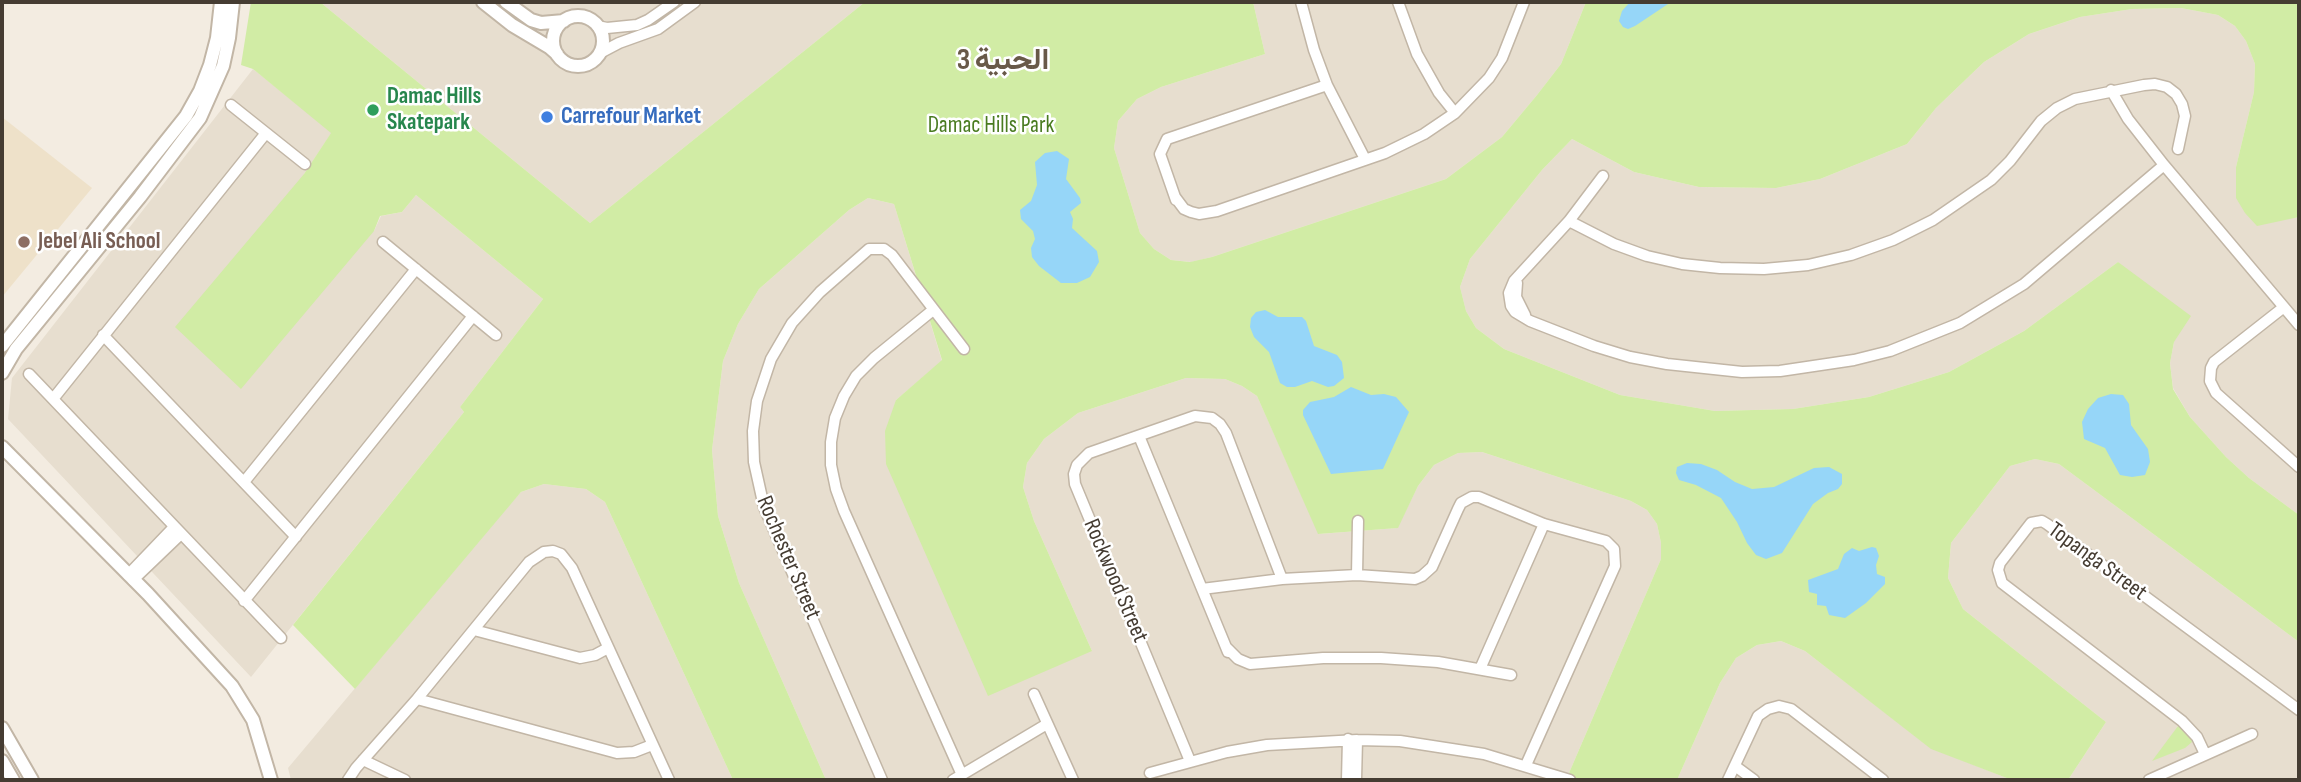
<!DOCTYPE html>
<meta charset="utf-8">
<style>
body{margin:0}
#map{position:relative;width:2301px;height:782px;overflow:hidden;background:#f3ece1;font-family:"Sofia Sans Condensed",sans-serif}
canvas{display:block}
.frame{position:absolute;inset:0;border:4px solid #453c32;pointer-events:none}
</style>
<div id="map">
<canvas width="2301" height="782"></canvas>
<div class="frame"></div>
</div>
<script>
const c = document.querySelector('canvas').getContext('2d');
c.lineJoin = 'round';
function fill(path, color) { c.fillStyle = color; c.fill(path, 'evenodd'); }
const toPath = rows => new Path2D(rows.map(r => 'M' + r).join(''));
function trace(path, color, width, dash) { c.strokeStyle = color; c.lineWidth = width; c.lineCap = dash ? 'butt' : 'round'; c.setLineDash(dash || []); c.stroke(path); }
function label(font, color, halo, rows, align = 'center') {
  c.font = font + ' "Sofia Sans Condensed",Vazirmatn,sans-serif'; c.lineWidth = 5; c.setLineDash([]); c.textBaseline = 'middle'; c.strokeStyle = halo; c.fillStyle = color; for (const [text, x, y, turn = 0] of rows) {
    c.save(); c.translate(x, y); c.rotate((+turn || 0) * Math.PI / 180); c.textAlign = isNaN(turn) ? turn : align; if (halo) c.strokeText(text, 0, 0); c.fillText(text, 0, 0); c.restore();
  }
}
fill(toPath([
 [320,2,865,2,590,223],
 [1253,2,1586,2,1561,64,1537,95,1502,137,1446,179,1212,257,1191,262,1171,260,1154,249,1140,233,1114,148,1118,121,1137,99,1161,87,1265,54],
 [2181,8,2218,15,2235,26,2246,41,2255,64,2254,92,2236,167,2291,218,2299,217,2299,515,2249,478,2226,457,2190,417,2173,388,2170,363,2174,342,2118,262,2024,331,1949,372,1869,397,1793,409,1715,411,1620,395,1504,349,1476,328,1466,311,1460,287,1470,259,1542,170,1572,139,1634,172,1699,187,1776,188,1820,179,1907,144,1936,108,1984,62,2029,34,2080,17,2132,9],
 [253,69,332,132,304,174,374,231,381,216,402,212,416,195,543,299,460,407,464,412,251,677,8,419,12,378],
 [868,198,894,204,942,361,896,400,1092,651,1034,521,1023,487,1027,463,1044,439,1078,413,1186,378,1225,379,1242,386,1257,396,1319,534,1397,528,1418,486,1434,465,1458,453,1482,452,1631,501,1647,510,1657,524,1661,543,1661,559,1566,780,826,780,739,583,718,516,712,450,723,361,738,324,759,289,849,210],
 [2035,459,2059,464,2299,642,2299,780,2068,780,2106,722,1963,609,1948,578,1951,543,2010,466],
 [544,484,586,489,605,502,733,780,291,780,288,768,509,505,521,492],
 [1781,641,1805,651,1931,748,2012,780,1677,780,1720,683,1736,658,1757,645]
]), '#e7decf');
fill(toPath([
 [2,117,92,188,2,297]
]), '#eee1c9');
fill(toPath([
 [251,2,320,2,590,223,865,2,1253,2,1265,54,1161,87,1137,99,1118,121,1114,148,1140,233,1154,249,1171,260,1190,262,1212,257,1446,179,1502,137,1537,95,1561,64,1586,2,2299,2,2299,217,2257,226,2245,213,2236,198,2236,167,2254,92,2255,64,2246,41,2235,26,2218,15,2181,8,2132,9,2080,17,2029,34,1984,62,1936,108,1907,144,1820,179,1776,188,1699,187,1634,172,1572,139,1542,170,1470,259,1460,287,1466,311,1476,328,1504,349,1620,395,1715,411,1793,409,1869,397,1949,372,2024,331,2118,262,2191,316,2174,342,2170,363,2173,389,2190,417,2226,457,2249,478,2299,515,2299,642,2059,464,2035,459,2010,466,1951,543,1948,578,1963,609,2106,722,2068,780,2012,780,1931,749,1805,651,1781,641,1757,645,1736,658,1720,683,1677,780,1566,780,1661,559,1661,543,1657,524,1647,510,1631,501,1482,452,1458,453,1434,465,1418,486,1398,528,1318,534,1257,396,1242,386,1225,379,1186,378,1078,413,1044,439,1027,463,1023,487,1034,521,1092,651,988,696,886,464,885,431,896,400,942,360,894,204,868,198,849,210,759,289,738,324,723,361,712,450,718,516,739,583,826,780,733,780,605,502,586,489,544,484,521,492,355,689,293,625,464,412,460,407,543,299,416,195,402,212,380,216,374,231,241,389,175,327,304,174,331,133,253,69,241,65],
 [2181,722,2191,732,2192,742,2185,748,2152,761]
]), '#d1eca5');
fill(toPath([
 [1630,2,1671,2,1635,26,1628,29,1623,27,1619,21,1622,11],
 [1057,151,1069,159,1066,179,1080,198,1081,203,1070,212,1073,219,1072,228,1097,251,1099,262,1090,277,1077,283,1061,283,1039,266,1032,257,1031,248,1035,239,1033,231,1021,219,1020,210,1031,201,1037,185,1035,162,1045,153],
 [1265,310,1278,317,1302,317,1306,321,1314,346,1337,355,1342,362,1344,378,1334,386,1328,387,1312,381,1295,387,1287,387,1280,383,1269,352,1254,337,1250,327,1251,318,1256,312],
 [1351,387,1371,395,1384,394,1396,397,1409,412,1383,469,1331,474,1303,415,1303,410,1310,402,1334,397],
 [2111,394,2123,395,2129,404,2131,425,2148,449,2150,462,2145,475,2132,477,2120,475,2105,448,2084,439,2082,422,2088,409,2098,398],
 [1687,463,1701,464,1717,470,1735,482,1752,489,1774,487,1814,468,1829,467,1842,474,1842,484,1838,489,1828,493,1813,504,1782,553,1766,559,1756,555,1747,543,1737,522,1721,498,1696,485,1679,480,1676,473,1677,467],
 [1872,547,1876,548,1879,556,1876,565,1877,574,1885,577,1885,584,1866,603,1845,618,1829,615,1826,606,1817,605,1817,594,1809,592,1808,580,1838,569,1844,554,1852,548,1859,551]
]), '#96d6f8');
const minor = toPath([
 [1301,2,1314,50,1327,85,1365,159],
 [1398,2,1417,54,1439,93,1455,113],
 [597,26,607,28,637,25,648,20,674,2],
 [600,53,619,43,658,29,695,2],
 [2111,90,2128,119,2164,165,2299,325],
 [231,105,305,164],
 [1603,176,1569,221,1514,281,1509,293,1511,306,1515,312,1530,321,1594,346,1630,357,1667,364,1742,372,1780,371,1854,360,1890,351,1960,323,2024,284,2164,165],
 [1175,197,1184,209,1191,212,1199,214,1217,211,1385,153,1424,134,1455,113,1489,78,1502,58,1524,2],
 [1176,200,1160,154,1167,139,1327,85],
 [1569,221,1614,244,1647,256,1682,264,1720,268,1764,269,1808,265,1851,255,1893,240,1933,220,1991,180,2010,161,2041,121,2057,108,2075,99,2144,85,2155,84,2167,87,2176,94,2182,104,2185,116,2178,149],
 [383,242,496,335],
 [1517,283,1516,297,1525,315],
 [2284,307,2214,362,2211,368,2210,381,2216,393,2299,467],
 [933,310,874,358,856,376,844,396,835,418,831,442,831,465,836,489,844,511,962,775],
 [103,335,296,537],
 [29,374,281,638],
 [53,399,266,133],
 [1139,436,1228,652],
 [244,482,416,269],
 [128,575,174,527],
 [1357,575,1358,521],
 [133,580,181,534],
 [1202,589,1282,579,1357,575,1415,579,1422,576,1432,567,1458,509,1461,503,1472,497,1479,497,1544,524,1606,541,1614,549,1615,566,1526,765],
 [244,601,473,316],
 [474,630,580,658,595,655,608,648],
 [1226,647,1238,659,1250,664,1323,658,1381,658,1438,662,1511,675],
 [1480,669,1544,524],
 [1034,694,1073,780],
 [417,699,617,753,634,752,652,745],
 [2205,754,2197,737,2182,721,2002,583,1998,570,2000,563,2031,523,2042,521,2047,524,2299,710],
 [363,760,405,780],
 [1190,761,1075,484,1074,474,1077,465,1089,453,1195,416,1212,418,1220,424,1226,433,1282,579],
 [1735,766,1754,780],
 [1150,773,1227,752,1267,745,1357,740,1400,741,1484,754,1570,780],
 [348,780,356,768,417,699,529,562,544,552,553,551,561,554,572,568,669,780],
 [882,780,764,507,754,462,753,431,757,401,771,359,792,323,820,292,869,249,884,249,892,255,964,349],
 [953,780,1047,724],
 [1347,780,1348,739],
 [1356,780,1357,740],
 [1728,780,1758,716,1768,709,1779,706,1791,709,1883,780],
 [2149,780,2252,734]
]);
const tertiary = toPath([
 [483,2,512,25,549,47,557,54],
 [506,2,531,20,541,23,564,21],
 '553 41a25 25 0 1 1 50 0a25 25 0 1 1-50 0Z',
 [2,346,186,116,200,91,210,65,217,38,221,2],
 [2,373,16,349,140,197,200,118,223,66,229,38,233,2],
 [2,447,148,594,232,686,253,720,271,780],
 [2,728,32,780],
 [2,761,13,780]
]);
trace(minor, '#c2b6a6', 13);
trace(tertiary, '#c2b6a6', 16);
trace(minor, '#fff', 10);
trace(tertiary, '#fff', 12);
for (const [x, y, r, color] of [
 [373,110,7,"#2e9e5b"],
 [547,117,7,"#3f7fe0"],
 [24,242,7,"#8d6e63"]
]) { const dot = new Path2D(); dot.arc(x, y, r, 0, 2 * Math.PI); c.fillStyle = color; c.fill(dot); trace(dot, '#fff', 2.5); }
label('bold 23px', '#27864d', '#fff', [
 ["Damac Hills",387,97],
 ["Skatepark",387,123]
], 'left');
label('bold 23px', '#366cbe', '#fff', [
 ["Carrefour Market",561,117]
], 'left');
label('23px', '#497b20', '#fff', [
 ["Damac Hills Park",991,126]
]);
label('bold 23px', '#785e54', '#fff', [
 ["Jebel Ali School",38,242]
], 'left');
label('23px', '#453c32', '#fff', [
 ["Rochester Street",788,558,67],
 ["Topanga Street",2097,562,36],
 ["Rockwood Street",1115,581,67]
]);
label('bold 30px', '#685948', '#fff', [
 ["الحبية 3",1003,61]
]);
</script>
